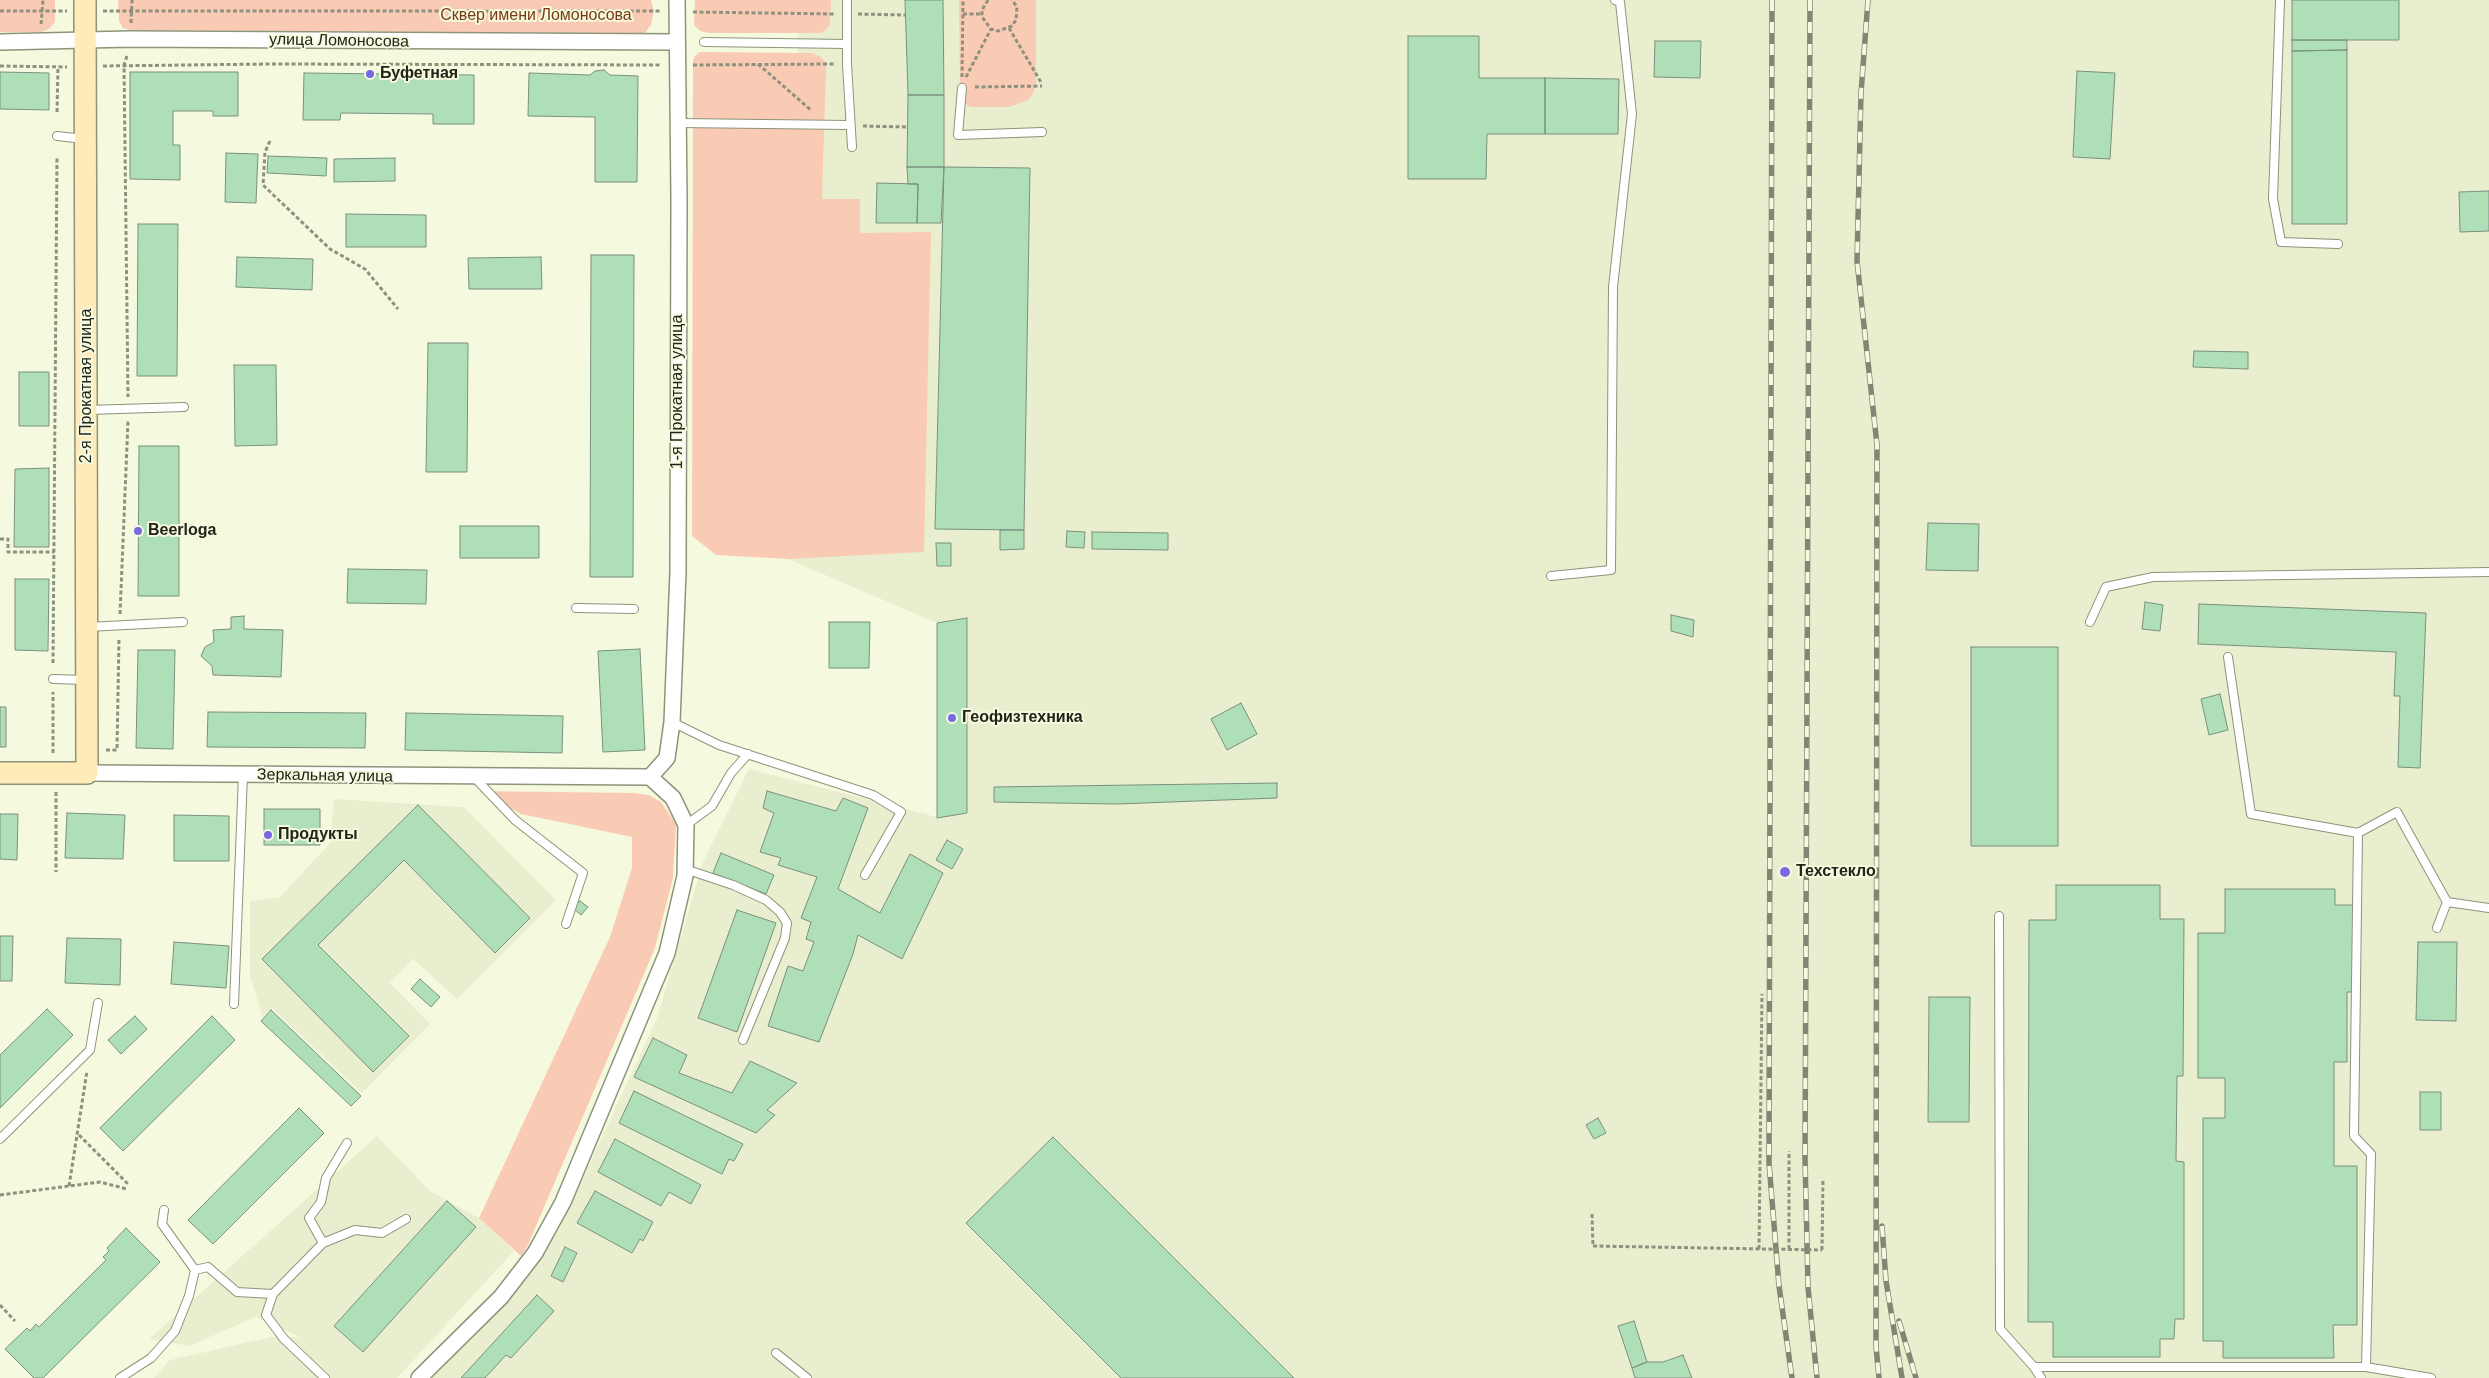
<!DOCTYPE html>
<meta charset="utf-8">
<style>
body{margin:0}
canvas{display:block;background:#f5fadf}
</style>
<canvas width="2489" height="1378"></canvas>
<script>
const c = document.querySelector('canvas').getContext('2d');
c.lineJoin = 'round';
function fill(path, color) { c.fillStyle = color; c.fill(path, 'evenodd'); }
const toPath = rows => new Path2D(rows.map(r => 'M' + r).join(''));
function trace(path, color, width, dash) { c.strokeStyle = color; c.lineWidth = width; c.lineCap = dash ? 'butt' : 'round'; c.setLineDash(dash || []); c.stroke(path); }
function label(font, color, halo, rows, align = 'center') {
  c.font = font + ' Helvetica,sans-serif'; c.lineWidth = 4; c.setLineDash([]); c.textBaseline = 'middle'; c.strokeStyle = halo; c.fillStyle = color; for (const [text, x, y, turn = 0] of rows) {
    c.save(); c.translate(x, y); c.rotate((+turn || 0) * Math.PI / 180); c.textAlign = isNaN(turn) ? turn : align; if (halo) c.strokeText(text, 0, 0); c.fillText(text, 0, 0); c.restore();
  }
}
fill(toPath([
 [799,0,2489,0,2489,1378,431,1378,542,1258,559,1230,657,1018,703,862,749,769,937,817,937,623,788,559],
 [334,799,464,807,556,900,457,999,413,959,390,983,430,1024,362,1093,272,1008,263,1017,250,976,250,901,280,897,330,843],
 [377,1136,430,1191,479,1218,514,1251,397,1378,154,1378,170,1360,271,1337,300,1337,256,1317,189,1346,149,1339]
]), '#e9efce');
fill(toPath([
 [0,0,55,0,55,22,50,28,42,32,0,32],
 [118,0,651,0,654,11,651,25,645,33,634,33,131,30,123,28,119,21],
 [695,0,831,0,830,24,826,30,821,33,709,33,700,31,694,25],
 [959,0,1036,0,1036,82,1034,92,1028,100,1009,107,971,107,965,104,960,90],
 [700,52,812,53,821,57,825,62,826,70,822,199,860,199,860,233,931,232,924,552,788,559,716,555,692,536,693,63,694,57],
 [479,791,633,793,649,795,661,802,676,824,673,878,655,948,527,1247,521,1256,479,1218,610,937,632,868,632,837,521,814]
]), '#facbb4');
const building = toPath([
 [905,0,943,0,944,95,908,95,905,0],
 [2292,0,2399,0,2399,40,2292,40,2292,0],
 [1408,36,1479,36,1479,78,1545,78,1545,134,1487,134,1486,179,1408,179,1408,36],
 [2292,40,2347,40,2347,50,2292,51,2292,40],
 [1655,41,1701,41,1700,78,1654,77,1655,41],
 [2347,50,2347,224,2292,224,2292,51,2347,50],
 [604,70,610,75,638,76,637,182,595,182,595,117,528,116,529,73,590,75,595,71,604,70],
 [2077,71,2115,73,2110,159,2073,157,2077,71],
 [0,72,49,73,49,110,0,109,0,72],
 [130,72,238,72,238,116,213,116,213,111,173,111,173,145,180,145,180,180,130,179,130,72],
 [304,73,474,75,474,124,433,124,433,114,341,113,340,120,303,120,304,73],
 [1545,78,1619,79,1618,134,1545,134,1545,78],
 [908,95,944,95,944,167,907,167,908,95],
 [226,153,258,154,256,203,225,202,226,153],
 [268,156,327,158,326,176,267,173,268,156],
 [395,158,395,181,334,182,334,159,395,158],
 [907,167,944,167,941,223,917,223,918,184,908,184,907,167],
 [944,167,1030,168,1024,530,935,529,944,167],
 [877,183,918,184,917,223,876,223,877,183],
 [2489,191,2489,231,2460,232,2459,192,2489,191],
 [346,214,426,215,426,247,346,247,346,214],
 [138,224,178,224,177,376,137,376,138,224],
 [591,255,634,255,633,577,590,577,591,255],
 [237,257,313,259,312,290,236,287,237,257],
 [541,257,542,289,469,289,468,258,541,257],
 [428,343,468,343,467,472,426,472,428,343],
 [2194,351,2248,352,2248,369,2193,367,2194,351],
 [234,365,276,365,277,445,235,446,234,365],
 [19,372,49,372,49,426,19,426,19,372],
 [139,446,179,446,179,596,138,596,139,446],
 [49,468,49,547,14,547,15,469,49,468],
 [1928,523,1979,524,1978,571,1926,570,1928,523],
 [460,526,539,526,539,558,460,558,460,526],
 [1000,530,1024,530,1024,549,1000,550,1000,530],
 [1067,531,1085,532,1084,548,1066,547,1067,531],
 [1092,532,1168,533,1168,550,1092,549,1092,532],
 [936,543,951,543,951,566,937,566,936,543],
 [348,569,427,570,426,604,347,603,348,569],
 [15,579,49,579,48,651,15,650,15,579],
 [2145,602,2163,605,2160,631,2142,629,2145,602],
 [2199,604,2426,613,2420,768,2398,767,2400,696,2394,696,2396,652,2198,644,2199,604],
 [1671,615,1694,620,1693,637,1671,631,1671,615],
 [244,616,244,629,283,630,281,677,213,675,212,666,201,656,205,647,214,642,213,630,231,629,231,617,244,616],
 [967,618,967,813,937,818,937,623,967,618],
 [829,622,870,622,869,668,829,668,829,622],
 [1971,647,2058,647,2058,846,1971,846,1971,647],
 [640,649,645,750,603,752,598,651,640,649],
 [138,650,175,650,173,749,136,748,138,650],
 [2220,694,2228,730,2209,735,2201,699,2220,694],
 [1241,703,1257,734,1227,750,1211,719,1241,703],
 [0,707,6,707,6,747,0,747,0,707],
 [208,712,366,713,365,748,207,747,208,712],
 [406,713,563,716,562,753,405,750,406,713],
 [1277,783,1277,798,1117,804,994,802,994,787,1277,783],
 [767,791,836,811,843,798,868,808,838,889,880,913,910,854,943,873,902,959,858,935,853,954,819,1042,768,1026,788,966,803,971,814,942,806,939,811,922,801,918,817,877,778,865,781,858,760,852,774,813,763,808,767,791],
 [418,805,530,918,495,953,404,860,318,945,409,1036,373,1072,262,959,418,805],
 [264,809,320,809,320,845,264,845,264,809],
 [67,813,125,815,123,859,65,858,67,813],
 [0,814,18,814,17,860,0,859,0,814],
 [174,815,229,816,229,861,174,861,174,815],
 [947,840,963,849,952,869,936,860,947,840],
 [721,853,774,875,766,894,713,873,721,853],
 [2056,885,2160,885,2160,919,2184,919,2183,1076,2177,1076,2176,1161,2184,1162,2184,1319,2175,1319,2174,1339,2160,1339,2160,1357,2053,1357,2053,1322,2028,1322,2029,920,2056,920,2056,885],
 [2225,889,2335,889,2335,905,2355,905,2355,992,2347,992,2347,1062,2334,1062,2334,1166,2357,1166,2357,1325,2333,1325,2334,1358,2223,1358,2223,1341,2203,1341,2203,1118,2225,1118,2225,1078,2198,1078,2198,933,2225,933,2225,889],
 [580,901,588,907,581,915,573,908,580,901],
 [737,910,776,923,737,1032,698,1018,737,910],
 [0,936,13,936,12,981,0,981,0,936],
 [67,938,121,939,120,985,65,983,67,938],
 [174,942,229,946,226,988,171,984,174,942],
 [2418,942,2457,942,2456,1021,2416,1020,2418,942],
 [420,979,440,997,431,1007,411,989,420,979],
 [1929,997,1970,997,1969,1122,1928,1122,1929,997],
 [47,1009,73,1035,0,1108,0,1055,47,1009],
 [271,1010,361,1096,351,1106,261,1021,271,1010],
 [135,1016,147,1029,121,1054,108,1040,135,1016],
 [212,1016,235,1040,123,1151,100,1128,212,1016],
 [653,1038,687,1055,679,1073,732,1093,750,1061,797,1083,767,1110,775,1115,756,1133,634,1077,653,1038],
 [634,1091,743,1144,734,1161,729,1159,722,1174,619,1123,634,1091],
 [2420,1092,2441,1092,2441,1130,2420,1130,2420,1092],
 [299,1108,324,1133,213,1244,188,1220,299,1108],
 [1598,1118,1606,1133,1594,1139,1586,1125,1598,1118],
 [1053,1137,1294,1378,1121,1378,966,1223,1053,1137],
 [615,1139,701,1185,691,1204,669,1192,661,1206,598,1172,615,1139],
 [595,1191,653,1222,643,1241,640,1239,632,1253,577,1223,595,1191],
 [447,1201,476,1227,363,1352,334,1326,447,1201],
 [126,1228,160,1262,43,1378,34,1378,5,1349,27,1328,30,1331,36,1324,39,1327,106,1260,103,1257,109,1251,107,1248,126,1228],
 [565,1247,577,1253,563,1282,551,1276,565,1247],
 [537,1295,554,1311,511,1358,506,1355,485,1378,461,1378,537,1295],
 [1634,1321,1647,1362,1632,1368,1618,1326,1634,1321],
 [1683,1355,1692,1378,1635,1378,1632,1368,1647,1362,1663,1362,1683,1355]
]);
fill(building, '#afdfb7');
trace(building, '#7b907f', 1);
const lane = toPath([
 [847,0,847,64,852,147],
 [2280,0,2273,199,2281,242,2338,244],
 [704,42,847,44],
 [962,88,958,135,1042,132],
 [679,123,849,125],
 [57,136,84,139],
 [88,410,184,407],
 [1551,576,1611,570,1613,287,1632,114,1620,2,1615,0],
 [576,608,634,609],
 [2090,622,2106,587,2153,577,2489,572],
 [88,627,183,622],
 [2228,657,2251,814,2358,833,2354,1136,2371,1154,2366,1367],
 [53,679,86,680],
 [672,722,719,745,873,795,901,812,865,875],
 [474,777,515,820,583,873,566,924],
 [686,825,712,806,731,773,748,754],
 [2358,833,2397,812,2447,902,2489,908],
 [685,869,733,885,766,900,780,912,787,923,785,938,743,1040],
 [1999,916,2000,1329,2034,1367,2366,1367,2431,1378],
 [2437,928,2447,902],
 [234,1004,243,775],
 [0,1139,90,1050,98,1003],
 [323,1243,309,1218,321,1202,326,1178,347,1143],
 [195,1270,208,1267,237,1292,273,1294],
 [776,1353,807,1378],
 [2034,1367,2041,1378],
 [120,1378,151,1358,175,1331,189,1296,195,1270,162,1224,164,1210],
 [325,1378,284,1339,266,1315,273,1294,323,1243,355,1230,382,1233,406,1219]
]);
const street = toPath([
 [0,42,130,39,677,42],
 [87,773,650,777],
 [650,777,667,758,672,722,678,572,679,200,677,0],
 [419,1378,501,1297,535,1253,563,1202,667,953,685,876,686,825,673,798,650,777]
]);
const secondary = toPath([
 [0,773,87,773,85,0]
]);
trace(lane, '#8e937b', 10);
trace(street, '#8e937b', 18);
trace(secondary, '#8e937b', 24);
trace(toPath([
 [988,0,982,10,982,17,991,29,998,31,1012,26,1016,20,1017,7,1012,0],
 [0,11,67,11],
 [103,11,662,11],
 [693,12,835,14],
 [858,14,905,15],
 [963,14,982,14],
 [131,23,132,0],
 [41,24,43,0],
 [1009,28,1042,84],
 [127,56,124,65,128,397],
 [758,64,812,111],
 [693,65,834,64],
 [0,66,67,67],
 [103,66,270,64,662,65],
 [962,77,963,0],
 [966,77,991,29],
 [975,87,1042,86],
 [57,112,58,67],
 [863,126,908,127],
 [270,141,265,152,263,185,330,249,365,269,398,309],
 [0,539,8,539,8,552,54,552],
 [120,614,128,421],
 [53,663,57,158],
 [106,750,117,750,119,638],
 [53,753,53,692],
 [56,792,56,872],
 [79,1135,128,1184],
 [69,1186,87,1071],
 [0,1195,100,1182,127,1189],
 [1592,1214,1593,1246],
 [1759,1249,1762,994],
 [1789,1249,1789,1151],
 [1822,1250,1823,1179],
 [0,1305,15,1321]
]), '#8d917e', 3, [4, 2.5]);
trace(lane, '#fff', 8);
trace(street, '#fff', 15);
trace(secondary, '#ffebb7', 21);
const rail = toPath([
 [1772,0,1769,1163,1779,1286,1792,1378],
 [1810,0,1805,1158,1808,1287,1817,1378],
 [1868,0,1861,93,1857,261,1877,445,1876,1346,1879,1378],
 [1882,1226,1886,1281,1902,1378],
 [1899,1321,1916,1378]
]);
trace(rail, '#838674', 5.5);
trace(rail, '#f5fadf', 4, [11]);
trace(toPath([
 [1593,1246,1822,1250]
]), '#8d917e', 3, [4, 2.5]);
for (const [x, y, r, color] of [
 [370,74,5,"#7868e3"],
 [138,531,5,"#7868e3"],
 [952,718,5,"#7868e3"],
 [268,835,5,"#7868e3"],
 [1785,872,6,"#7868e3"]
]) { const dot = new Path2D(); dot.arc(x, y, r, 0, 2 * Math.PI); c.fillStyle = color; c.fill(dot); trace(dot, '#f5fadf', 2); }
label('16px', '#7a3911', '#f5fadf', [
 ["Сквер имени Ломоносова",536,16]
]);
label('16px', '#22241a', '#f5fadf', [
 ["улица Ломоносова",339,41,1],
 ["2-я Прокатная улица",87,386,-90],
 ["1-я Прокатная улица",678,392,-90],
 ["Зеркальная улица",325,776,1]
]);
label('bold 16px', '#22241a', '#f5fadf', [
 ["Буфетная",380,74],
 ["Beerloga",148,531],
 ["Геофизтехника",962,718],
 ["Продукты",278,835],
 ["Техстекло",1796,872]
], 'left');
</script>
